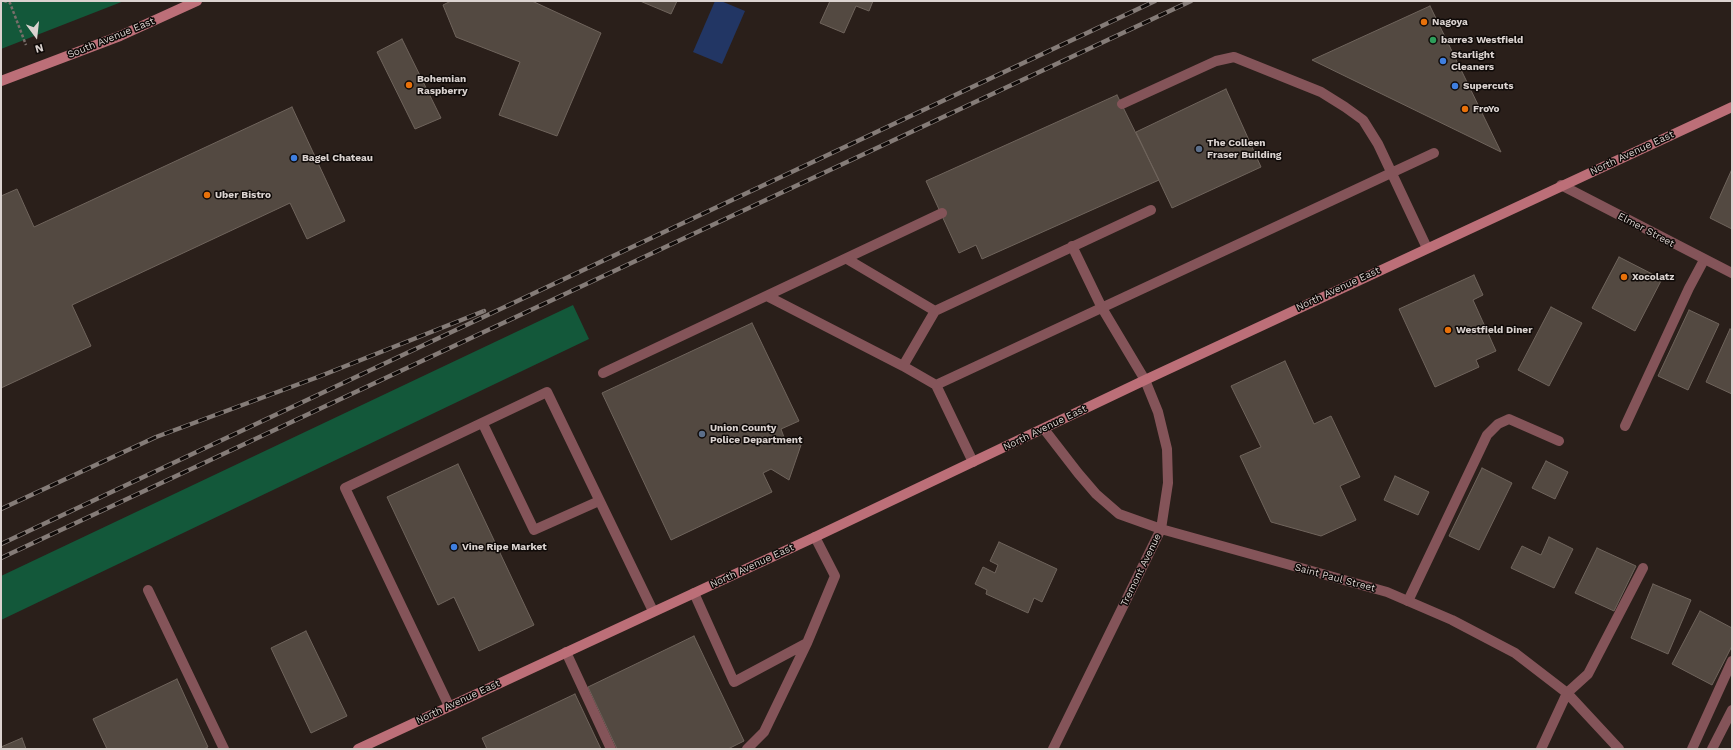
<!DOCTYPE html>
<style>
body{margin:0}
#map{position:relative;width:1733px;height:750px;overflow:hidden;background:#2a1f1a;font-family:"Work Sans",sans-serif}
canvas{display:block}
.frame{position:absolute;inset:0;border:2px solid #dbd3d0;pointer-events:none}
.north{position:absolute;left:16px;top:16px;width:40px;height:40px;-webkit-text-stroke:3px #0f0a08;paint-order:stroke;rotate:165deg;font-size:11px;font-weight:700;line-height:16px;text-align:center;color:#dbd3d0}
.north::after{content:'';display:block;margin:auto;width:14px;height:18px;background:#dbd3d0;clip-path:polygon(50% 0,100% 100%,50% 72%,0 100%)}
</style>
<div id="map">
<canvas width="1733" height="750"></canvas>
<div class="frame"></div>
<div class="north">N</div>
</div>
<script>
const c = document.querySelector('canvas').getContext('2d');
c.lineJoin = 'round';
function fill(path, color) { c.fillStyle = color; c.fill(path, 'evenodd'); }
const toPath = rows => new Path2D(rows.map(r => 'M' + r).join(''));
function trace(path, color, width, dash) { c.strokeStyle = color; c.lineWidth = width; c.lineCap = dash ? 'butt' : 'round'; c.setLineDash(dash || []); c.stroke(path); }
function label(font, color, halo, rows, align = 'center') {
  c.font = font + ' "Work Sans",sans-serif'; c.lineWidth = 3; c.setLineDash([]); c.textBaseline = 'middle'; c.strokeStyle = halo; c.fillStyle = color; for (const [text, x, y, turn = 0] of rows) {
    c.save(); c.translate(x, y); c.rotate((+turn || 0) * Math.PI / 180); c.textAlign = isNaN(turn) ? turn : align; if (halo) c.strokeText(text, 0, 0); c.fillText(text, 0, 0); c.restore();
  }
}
fill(toPath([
 [1,1,124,1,1,49],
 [573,305,589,339,1,620,1,576]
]), '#13583a');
fill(toPath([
 [715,1,721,1,745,11,722,64,693,52]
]), '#223664');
const building = toPath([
 [451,1,532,1,601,33,557,136,499,115,520,62,456,37,443,5,451,1],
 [640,1,677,1,671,14,640,1],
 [830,1,873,1,869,11,856,6,844,33,820,23,830,1],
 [1430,6,1501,152,1312,60,1430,6],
 [402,39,441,118,415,129,377,52,402,39],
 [1226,89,1261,167,1172,208,1136,132,1226,89],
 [1117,95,1159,180,982,259,976,245,959,253,926,181,1117,95],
 [292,107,345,221,307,239,290,203,72,305,91,346,1,388,1,196,17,189,34,227,292,107],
 [1732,169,1732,229,1710,218,1732,169],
 [1619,257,1662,279,1635,331,1592,308,1619,257],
 [1474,275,1483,295,1473,300,1496,351,1476,360,1479,367,1435,387,1399,309,1474,275],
 [1551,307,1582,323,1549,386,1518,370,1551,307],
 [1689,310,1719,324,1688,390,1658,376,1689,310],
 [752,323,799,421,781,429,785,440,801,445,789,480,771,469,763,473,772,492,671,540,602,393,752,323],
 [1730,329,1732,330,1732,394,1706,382,1730,329],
 [1285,361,1314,424,1331,416,1360,477,1340,486,1356,520,1321,536,1271,522,1240,456,1261,447,1231,386,1285,361],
 [1546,461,1568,472,1555,499,1532,488,1546,461],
 [458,464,534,625,479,651,454,597,438,605,387,497,458,464],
 [1482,468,1512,483,1479,550,1449,536,1482,468],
 [1395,476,1429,492,1418,515,1384,500,1395,476],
 [1549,537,1573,549,1554,588,1511,568,1522,546,1541,555,1549,537],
 [999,542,1057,569,1042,602,1034,598,1028,613,986,594,987,590,975,584,983,567,995,573,998,565,990,561,999,542],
 [1597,548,1636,566,1614,611,1575,593,1597,548],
 [1653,584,1691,600,1668,654,1631,638,1653,584],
 [1700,611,1732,628,1732,646,1712,685,1672,664,1700,611],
 [306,631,347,716,311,733,271,648,306,631],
 [694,636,744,741,728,749,617,749,588,687,694,636],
 [177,679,208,747,204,749,107,749,93,719,177,679],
 [575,694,601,749,487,749,482,738,575,694],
 [22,738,26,749,1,749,1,747,22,738]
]);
fill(building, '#534941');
trace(building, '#6f645c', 1);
trace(toPath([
 [4,1,10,3,26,45]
]), '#786e6a', 2.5, [3, 2]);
trace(toPath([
 [1122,104,1216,61,1234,57,1321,92,1345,107,1363,120,1378,144,1427,248],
 [1072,246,1102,308,1145,380],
 [847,259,935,311,903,366],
 [767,296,903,366,936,385,973,462],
 [935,311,1151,210],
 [603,373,942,213],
 [936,385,1434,153],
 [483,424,534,530,599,501],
 [1625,426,1689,288,1704,260],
 [148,590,224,749],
 [694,593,734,682,807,643,835,576,815,537],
 [1408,601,1487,435,1498,424,1509,419,1559,441],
 [566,652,611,749],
 [1567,693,1588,674,1643,568],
 [449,706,345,488,547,392,653,611],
 [747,749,764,732,807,643],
 [1692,749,1732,661],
 [1712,749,1732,710]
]), '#845459', 10);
trace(toPath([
 [1561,185,1732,273],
 [1044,429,1078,473,1096,494,1119,514,1161,529,1387,592,1452,620,1515,653,1567,693,1619,749],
 [1053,749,1161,529,1168,483,1167,449,1158,412,1145,380],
 [1541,749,1567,693]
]), '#845459', 10);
trace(toPath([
 [1,81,120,36,197,1],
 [358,749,815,537,1145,380,1732,107]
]), '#bc6f78', 10);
const rail = toPath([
 [1,509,156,437,318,377,484,311],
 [1,544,1155,1],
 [1,558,1191,1]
]);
trace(rail, '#857c78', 4.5);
trace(rail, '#0f0a08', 3, [9]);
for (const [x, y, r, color] of [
 [1424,22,4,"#e8710a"],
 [1433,40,4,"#2e9e5b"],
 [1443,61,4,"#3f7fe0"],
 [409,85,4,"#e8710a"],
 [1455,86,4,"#3f7fe0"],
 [1465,109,4,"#e8710a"],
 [1199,149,4,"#5c6f8a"],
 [294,158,4,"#3f7fe0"],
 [207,195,4,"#e8710a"],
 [1624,277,4,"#e8710a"],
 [1448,330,4,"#e8710a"],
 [702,434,4,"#5c6f8a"],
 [454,547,4,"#3f7fe0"]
]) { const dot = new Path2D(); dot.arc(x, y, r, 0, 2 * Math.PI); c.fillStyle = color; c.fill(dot); trace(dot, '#0f0a08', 1.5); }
label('bold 10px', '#dbd3d0', '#0f0a08', [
 ["Nagoya",1432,22],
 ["barre3 Westfield",1441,40],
 ["Starlight",1451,55],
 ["Cleaners",1451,67],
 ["Bohemian",417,79],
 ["Raspberry",417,91],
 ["Supercuts",1463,86],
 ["FroYo",1473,109],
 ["The Colleen",1207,143],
 ["Fraser Building",1207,155],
 ["Bagel Chateau",302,158],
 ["Uber Bistro",215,195],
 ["Xocolatz",1632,277],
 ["Westfield Diner",1456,330],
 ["Union County",710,428],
 ["Police Department",710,440],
 ["Vine Ripe Market",462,547]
], 'left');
label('10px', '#dbd3d0', '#0f0a08', [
 ["South Avenue East",111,38,-22],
 ["North Avenue East",1632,153,-25],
 ["Elmer Street",1646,230,28],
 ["North Avenue East",1338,289,-25],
 ["North Avenue East",1045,428,-26],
 ["North Avenue East",752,566,-25],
 ["Tremont Avenue",1141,570,-64],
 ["Saint Paul Street",1335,578,15],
 ["North Avenue East",458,702,-25]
]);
</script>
